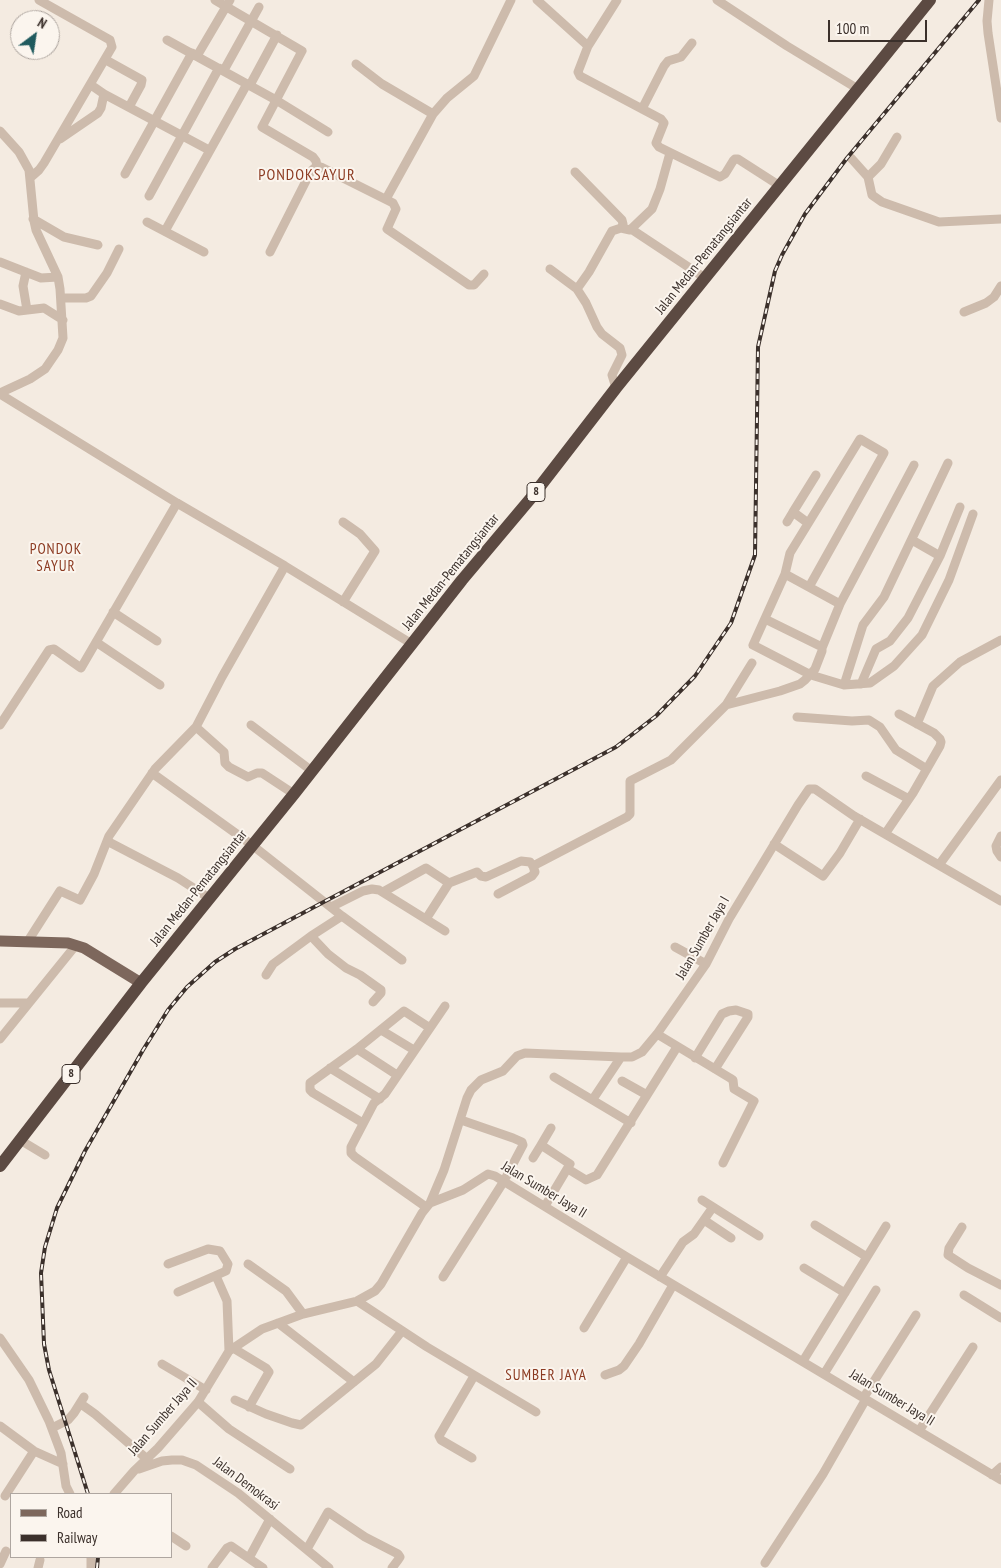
<!DOCTYPE html>
<style>
body{margin:0}
#map{position:relative;width:1001px;height:1568px;overflow:hidden;background:#f4ebe1;font-family:"PT Sans Narrow",sans-serif}
canvas{display:block}
.legend{position:absolute;left:10px;top:1493px;width:162px;height:65px;box-sizing:border-box;background:#fbf5ee;border:1px solid #aea6a0;margin:0;padding:6px 9px;list-style:none;font-size:15px;color:#3b302b}
.legend li{display:flex;align-items:center;gap:10px;height:25px}
.legend b{width:25px;border:1px solid #aea6a0}
.north{position:absolute;left:10px;top:10px;width:50px;height:50px;box-sizing:border-box;background:#fbf5ee;border:1px solid #aea6a0;border-radius:50%;rotate:31deg;font-size:14px;font-weight:700;line-height:20px;text-align:center;color:#3b302b}
.north::after{content:'';display:block;margin:auto;width:18px;height:22px;background:#1f5a5e;clip-path:polygon(50% 0,100% 100%,50% 72%,0 100%)}
.scale{position:absolute;left:828px;top:20px;width:99px;height:22px;box-sizing:border-box;border:2px solid #3b302b;border-top:0;padding-left:6px;font-size:15px;line-height:18px;white-space:nowrap;color:#3b302b;-webkit-text-stroke:4px #fbf5ee;paint-order:stroke}
</style>
<div id="map">
<canvas width="1001" height="1568"></canvas>
<ul class="legend">
<li><b style="height:6px;background:#7d675c"></b>Road</li>
<li><b style="height:6px;background:#3b302b"></b>Railway</li>
</ul>
<div class="north">N</div>
<div class="scale">100 m</div>
</div>
<script>
const c = document.querySelector('canvas').getContext('2d');
c.lineJoin = 'round';
const toPath = rows => new Path2D(rows.map(r => 'M' + r).join(''));
function trace(path, color, width, dash) { c.strokeStyle = color; c.lineWidth = width; c.lineCap = dash ? 'butt' : 'round'; c.setLineDash(dash || []); c.stroke(path); }
function label(font, color, halo, rows, align = 'center') {
  c.font = font + ' "PT Sans Narrow",sans-serif'; c.lineWidth = 4; c.setLineDash([]); c.textBaseline = 'middle'; c.strokeStyle = halo; c.fillStyle = color; for (const [text, x, y, turn = 0] of rows) {
    c.save(); c.translate(x, y); c.rotate((+turn || 0) * Math.PI / 180); c.textAlign = isNaN(turn) ? turn : align; if (halo) c.strokeText(text, 0, 0); c.fillText(text, 0, 0); c.restore();
  }
}
trace(toPath([
 [215,0,302,51,262,127,313,157,316,161,317,166],
 [537,0,588,46,578,72,580,76,661,119,664,123,656,143,659,147,720,177,725,174,733,161,735,159,738,159,780,186],
 [717,0,787,46,858,89],
 [989,0,987,21,988,33,1001,118],
 [167,40,276,100,328,132],
 [588,46,617,0],
 [197,56,230,0],
 [106,60,142,80,141,85,129,107],
 [356,64,382,84,433,114,447,98,474,76,511,0],
 [224,70,259,7],
 [91,85,104,94,209,150],
 [250,85,277,35],
 [642,109,664,66,668,61,681,57,692,43],
 [0,131,19,152,29,170,34,221,36,230,58,277,60,289,63,338,58,350,45,369,30,379,0,393],
 [60,139,98,113,101,108,104,94],
 [851,158,868,177,872,195,882,202,939,222,1001,219],
 [575,172,622,220,623,224,621,228,612,231,589,272,577,289,586,303,597,327,602,334,620,348,622,355,612,375,616,388],
 [125,174,192,53],
 [31,177,39,170,44,163,112,47,110,40,39,0],
 [868,177,881,164,897,137],
 [149,196,219,68],
 [386,199,433,114],
 [33,219,64,237,98,245],
 [147,222,204,252],
 [621,228,630,230,652,209,660,189,670,153],
 [631,229,705,278],
 [165,231,247,84],
 [270,252,311,171,317,166,321,167,393,203,396,209,387,229,469,285,474,285,484,274],
 [0,262,41,278,58,277],
 [550,269,577,289],
 [26,272,23,286,27,310],
 [61,298,86,298,91,296,107,273,119,249],
 [0,304,19,311,44,308,63,320],
 [964,312,986,303,994,297,1001,286],
 [0,394,177,503,285,566,412,644],
 [343,522,360,534,375,551,343,602],
 [787,522,793,512],
 [808,523,793,512,816,475],
 [912,540,940,556],
 [785,574,840,604],
 [809,587,884,453,860,439,790,553,785,574,753,645,811,675,844,685,870,683,894,666,922,635,949,580,973,514],
 [113,612,157,641],
 [96,642,160,685],
 [822,648,840,604,914,465],
 [861,684,876,649,890,641,908,618,940,556,960,507],
 [844,685,863,625,884,597,948,463],
 [726,705,752,663],
 [797,717,852,721,869,720,880,727,896,750,927,769],
 [917,724,933,686,960,662,1001,640],
 [0,725,49,650,54,649,81,668,177,503],
 [251,725,312,771],
 [196,727,224,752,225,763,229,767,248,777,257,773,262,773,294,794],
 [152,773,252,845,342,916,402,960],
 [866,776,909,799],
 [885,834,913,793,940,746,941,742,940,739,934,733,899,714],
 [1001,836,996,846,997,851,1001,857],
 [107,841,178,878,209,898],
 [774,844,823,876,840,853,860,819],
 [939,865,1001,780],
 [449,883,477,872,481,876,486,877,521,861,530,862,533,866,627,817,630,814,630,781,671,760,726,705,780,691,800,684,805,680,815,669,822,651,822,647,765,619],
 [383,892,426,868,449,883,426,919],
 [498,894,532,876,535,872,533,866],
 [331,907,363,891,372,889,379,890,445,931],
 [342,916,311,936,328,954,346,968,360,975,381,990,381,993,373,1002],
 [28,941,60,891,80,900,94,874,109,836,155,769,196,727,222,677,285,566],
 [675,947,706,964],
 [266,975,273,964,311,936],
 [0,1003,28,1003],
 [381,1030,414,1050],
 [657,1034,730,1078,733,1080,734,1089,754,1101,723,1163],
 [0,1039,76,945],
 [357,1049,397,1075],
 [695,1058,722,1014,729,1011,736,1010,748,1014,748,1017,715,1069],
 [330,1068,380,1099],
 [554,1077,631,1123],
 [622,1081,647,1095],
 [593,1099,621,1057],
 [363,1123,313,1093,310,1090,310,1083,357,1049,404,1011,430,1028],
 [20,1140,45,1155],
 [541,1145,551,1128],
 [533,1158,541,1145,570,1164,545,1206],
 [568,1169,586,1180,597,1175,677,1047],
 [702,1200,759,1236],
 [430,1203,444,1170,467,1098,471,1090,481,1080,503,1071,517,1056,525,1053,621,1057,632,1057,642,1052,657,1034,706,964,729,919,798,805,809,789,815,789,854,816,1001,901],
 [426,1207,355,1157,351,1153,351,1147,374,1103,385,1094,445,1006],
 [704,1220,731,1238],
 [815,1225,867,1257],
 [962,1227,949,1248,948,1255,968,1268,1001,1285],
 [168,1264,208,1249,220,1251,228,1264,226,1271,178,1292],
 [248,1264,286,1291,303,1314],
 [804,1268,845,1293],
 [216,1276,227,1301,229,1351],
 [443,1277,504,1181,523,1145,522,1142,513,1138,461,1120],
 [660,1277,683,1242,694,1234,713,1207],
 [964,1295,1001,1318],
 [357,1301,427,1347,536,1412],
 [278,1323,354,1382],
 [584,1328,627,1257],
 [0,1338,29,1380,49,1421,61,1453,66,1486,70,1494],
 [233,1348,266,1368,269,1372,249,1407],
 [803,1361,886,1226],
 [162,1364,206,1390],
 [824,1374,876,1290],
 [605,1375,619,1370,624,1366,639,1344,673,1285],
 [864,1397,916,1315],
 [235,1400,266,1414,292,1423,301,1425,376,1364,402,1331],
 [198,1402,229,1429,290,1469],
 [81,1404,95,1414,147,1459],
 [0,1426,34,1451,63,1464],
 [52,1428,68,1420,74,1413,84,1397],
 [919,1431,973,1347],
 [472,1458,441,1440,439,1436,474,1376],
 [139,1469,162,1461,172,1460,182,1460,196,1465,238,1493,329,1568],
 [992,1475,1001,1467],
 [114,1494,134,1471,158,1448,198,1402,229,1351,262,1329,303,1314,357,1301,375,1291,381,1284,422,1213,430,1203,463,1190,488,1174,495,1176,627,1257,1001,1480],
 [5,1496,34,1451],
 [171,1536,186,1546],
 [307,1549,328,1512,365,1537,398,1554,400,1557,398,1560,392,1568],
 [249,1558,270,1519],
 [765,1563,823,1474,866,1399],
 [0,1564,6,1551],
 [38,1568,40,1560],
 [91,1568,91,1557],
 [212,1568,227,1548,231,1546,263,1568]
]), '#cdbbac', 9);
trace(toPath([
 [0,941,68,943,84,948,141,983]
]), '#7d675c', 11);
trace(toPath([
 [0,1166,141,983,294,794,462,580,531,498,616,388,930,0]
]), '#5c4a42', 12);
const rail = toPath([
 [88,1494,49,1370,44,1344,41,1273,45,1247,57,1208,85,1151,143,1050,168,1010,187,987,215,962,235,949,616,747,656,716,695,676,731,623,755,555,758,347,775,271,782,255,805,214,847,158,979,0],
 [97,1568,98,1557]
]);
trace(rail, '#3b302b', 4);
trace(rail, '#fbf5ee', 2, [5.5]);
for (const [x, y, w] of [
 [536,492,18],
 [71,1074,18]
]) { const box = new Path2D(); box.roundRect(x - w / 2, y - 9.5, w, 19, 4); c.fillStyle = '#fbf5ee'; c.fill(box); trace(box, '#3b302b', 1); }
label('bold 12px', '#3b302b', null, [
 ["8",536,492],
 ["8",71,1074]
]);
label('14px', '#3b302b', '#fbf5ee', [
 ["Jalan Medan-Pematangsiantar",704,256,-51],
 ["Jalan Medan-Pematangsiantar",451,572,-51],
 ["Jalan Medan-Pematangsiantar",199,888,-51],
 ["Jalan Sumber Jaya I",703,938,-60],
 ["Jalan Sumber Jaya II",544,1190,31],
 ["Jalan Sumber Jaya II",892,1398,31],
 ["Jalan Sumber Jaya II",163,1417,-49],
 ["Jalan Demokrasi",246,1484,37]
]);
c.letterSpacing = '1px';
label('15px', '#8c3b22', '#fbf5ee', [
 ["PONDOK",56,550],
 ["SAYUR",56,567],
 ["SUMBER JAYA",546,1376]
]);
c.letterSpacing = '0px';
c.letterSpacing = '1px';
label('16px', '#8c3b22', '#fbf5ee', [
 ["PONDOKSAYUR",307,175]
]);
c.letterSpacing = '0px';
</script>
